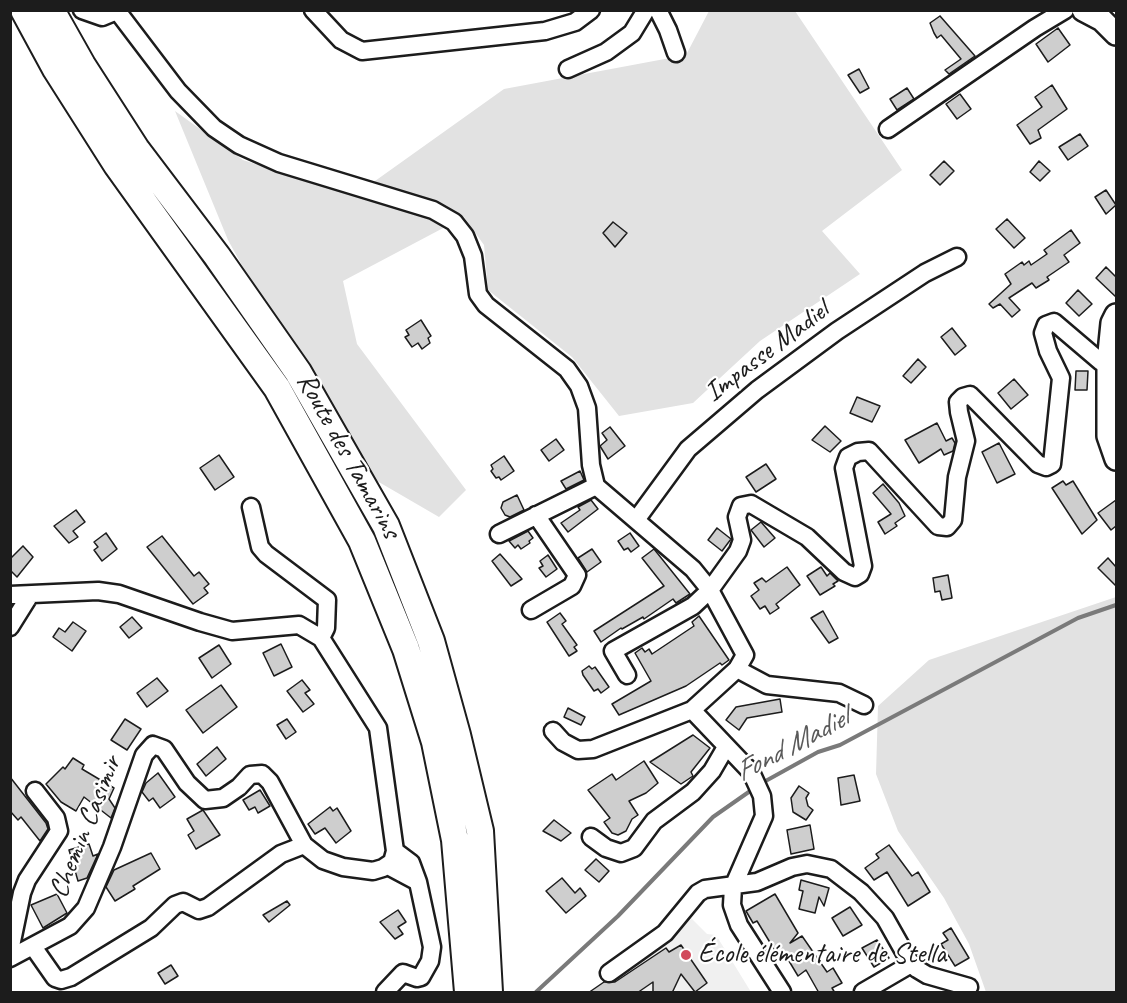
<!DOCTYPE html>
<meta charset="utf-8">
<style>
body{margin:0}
#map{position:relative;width:1127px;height:1003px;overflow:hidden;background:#fff;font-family:Caveat,sans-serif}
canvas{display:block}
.frame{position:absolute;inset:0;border:12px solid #1c1c1c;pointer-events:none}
</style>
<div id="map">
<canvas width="1127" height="1003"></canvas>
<div class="frame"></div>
</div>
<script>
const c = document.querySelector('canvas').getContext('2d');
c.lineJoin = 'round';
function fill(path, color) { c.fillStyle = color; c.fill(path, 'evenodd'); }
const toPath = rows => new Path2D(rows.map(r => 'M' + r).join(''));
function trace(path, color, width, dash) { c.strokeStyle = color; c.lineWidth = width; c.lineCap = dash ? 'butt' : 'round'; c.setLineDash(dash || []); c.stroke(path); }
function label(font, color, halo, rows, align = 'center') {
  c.font = font + ' Caveat,sans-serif'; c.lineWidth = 4.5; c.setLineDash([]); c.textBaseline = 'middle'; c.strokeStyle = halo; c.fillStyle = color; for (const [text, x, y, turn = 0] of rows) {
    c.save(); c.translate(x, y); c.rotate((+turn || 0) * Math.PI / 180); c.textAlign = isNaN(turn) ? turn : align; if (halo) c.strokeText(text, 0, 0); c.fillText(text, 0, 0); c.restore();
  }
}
fill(toPath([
 [689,916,707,934,716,935,751,992,627,992,617,974]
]), '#f0f0f0');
fill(toPath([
 [709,11,795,11,902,170,822,231,860,274,760,341,693,403,619,416,572,357,488,290,484,245,464,217,343,281,357,344,466,490,439,517,353,467,228,240,175,111,243,160,354,196,504,89,686,55],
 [1116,597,1116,992,986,992,969,944,944,898,898,831,876,774,878,706,929,660]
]), '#e2e2e2');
trace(toPath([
 [762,783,818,752,840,745,1078,618,1116,605],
 [536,992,618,916,713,817,753,789]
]), '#7a7a7a', 4);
const building = toPath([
 [940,16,975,56,949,74,945,70,961,59,941,35,937,38,934,33,930,23,940,16],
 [1058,28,1070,45,1048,62,1036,44,1058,28],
 [859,69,869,88,860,93,848,75,859,69],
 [1052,85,1067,109,1038,130,1041,138,1030,144,1017,125,1042,107,1035,97,1052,85],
 [907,88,914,99,897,110,890,99,907,88],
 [960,94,971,109,957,119,946,104,960,94],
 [1080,134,1088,146,1068,160,1059,147,1080,134],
 [944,161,954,171,940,185,930,175,944,161],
 [1039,161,1050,171,1040,181,1030,172,1039,161],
 [1106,190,1116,205,1106,214,1095,197,1106,190],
 [1007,219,1025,238,1014,248,996,229,1007,219],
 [613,222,627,233,615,247,603,233,613,222],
 [1071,230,1080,243,1064,255,1069,262,1047,277,1049,280,1036,288,1032,283,1009,298,1020,310,1012,317,1000,304,993,308,989,304,1011,284,1005,274,1022,262,1024,265,1029,261,1031,265,1047,254,1044,250,1071,230],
 [1106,267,1116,277,1116,297,1096,278,1106,267],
 [1078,290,1092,304,1079,316,1066,303,1078,290],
 [421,320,431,336,428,338,430,343,422,349,418,343,412,347,405,337,409,335,406,330,421,320],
 [952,328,966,346,955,355,941,337,952,328],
 [918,359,926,367,911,383,903,376,918,359],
 [1076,371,1088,371,1087,390,1075,390,1076,371],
 [1014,379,1028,395,1011,409,998,393,1014,379],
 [857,397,880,406,872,422,850,413,857,397],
 [937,423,946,441,952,438,955,443,953,451,944,455,941,449,919,463,905,440,937,423],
 [825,426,841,441,830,452,812,440,825,426],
 [610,427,625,446,608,459,600,446,607,440,602,433,610,427],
 [556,439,564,450,549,461,541,450,556,439],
 [999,443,1015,474,997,483,982,452,999,443],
 [219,455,234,477,215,490,200,468,219,455],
 [504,456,514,471,501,480,499,477,496,478,491,471,493,469,491,465,504,456],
 [766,464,776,479,756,492,746,477,766,464],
 [580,471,584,480,566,489,561,481,580,471],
 [1063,481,1066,485,1073,481,1097,520,1082,534,1052,488,1063,481],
 [883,484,899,503,905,516,895,523,897,526,885,534,878,522,891,514,873,493,883,484],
 [517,495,524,510,510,517,505,515,501,508,503,502,517,495],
 [591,500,598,509,568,532,561,523,580,510,578,507,591,500],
 [1116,500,1116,526,1111,530,1098,513,1116,500],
 [76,510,85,522,73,531,78,537,69,543,54,526,76,510],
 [761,522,775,538,764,547,751,530,761,522],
 [717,528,731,539,722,551,708,540,717,528],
 [528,531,533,538,529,541,530,543,521,549,518,545,515,548,509,541,528,531],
 [106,533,117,549,102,561,94,550,98,547,94,542,106,533],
 [630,533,639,546,631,552,628,548,624,550,618,541,630,533],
 [162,536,194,576,199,572,209,584,204,588,208,593,193,604,147,547,162,536],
 [23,546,33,557,17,577,10,570,10,559,23,546],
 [592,549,601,562,587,572,578,558,592,549],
 [654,549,690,594,676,603,673,599,644,619,643,617,622,629,621,628,601,642,594,631,664,586,642,558,654,549],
 [500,554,522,579,511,586,492,561,500,554],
 [548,555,557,569,546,577,539,568,543,566,540,561,548,555],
 [1108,558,1116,567,1116,586,1098,568,1108,558],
 [787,567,800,585,776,604,779,608,770,614,765,606,760,609,751,596,759,590,754,583,762,578,766,582,787,567],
 [821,567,827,576,830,573,838,581,833,584,835,586,820,595,807,576,821,567],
 [948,575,952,598,942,600,940,591,935,592,933,578,948,575],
 [823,611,838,638,829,643,811,618,823,611],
 [560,613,566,621,562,624,577,645,574,647,577,651,569,656,547,622,560,613],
 [699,616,729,660,722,665,720,663,686,686,619,715,612,704,651,681,635,653,642,648,645,652,649,649,652,654,694,626,692,622,699,616],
 [132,617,142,628,129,638,120,627,132,617],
 [73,622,86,631,72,651,53,637,59,628,65,632,73,622],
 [281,644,292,667,274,676,263,653,281,644],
 [219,645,231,664,212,678,199,658,219,645],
 [589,666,592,669,595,667,609,687,601,693,598,689,594,691,583,675,582,671,589,666],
 [157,678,168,691,147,707,137,693,157,678],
 [302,680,310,690,305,693,314,704,303,712,287,691,302,680],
 [221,685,237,707,203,733,186,710,221,685],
 [780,699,782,712,747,718,739,730,726,720,736,707,780,699],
 [568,708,585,717,581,725,564,717,568,708],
 [125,719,141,729,127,750,111,740,125,719],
 [287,719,296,732,286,739,277,725,287,719],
 [693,735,710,748,691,772,693,776,681,784,650,762,693,735],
 [217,747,226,759,206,776,197,764,217,747],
 [73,758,84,765,82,769,114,788,109,799,115,808,111,818,84,797,76,811,61,802,46,784,63,767,65,769,73,758],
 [644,761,658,783,646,793,629,801,638,815,632,819,626,831,618,835,612,833,604,822,610,818,588,790,612,774,616,780,644,761],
 [158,773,175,797,160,808,153,798,149,801,142,792,146,783,158,773],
 [854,775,860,801,841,805,838,778,854,775],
 [10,777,46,823,48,829,40,841,21,817,18,820,10,811,10,777],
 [799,786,809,793,806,798,808,806,813,810,806,820,793,812,791,798,799,786],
 [260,790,270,806,258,813,255,807,249,810,243,800,260,790],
 [330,807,333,811,337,808,351,831,336,843,325,828,315,834,308,824,330,807],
 [203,810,220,835,196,849,188,835,194,831,187,819,203,810],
 [554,820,571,833,561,841,543,831,554,820],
 [810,825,814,849,791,854,787,830,810,825],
 [89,844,93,856,98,854,87,878,78,881,69,850,89,844],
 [889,845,912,876,918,872,930,892,908,906,887,872,874,880,865,868,879,858,876,854,889,845],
 [151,853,160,869,133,886,135,889,115,901,106,887,114,870,151,853],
 [596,859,609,871,599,882,585,870,596,859],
 [562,878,575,893,580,888,586,896,566,913,546,891,562,878],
 [801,880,829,888,824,906,819,897,815,913,799,909,803,891,799,890,801,880],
 [57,894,67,913,43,928,31,905,57,894],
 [775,894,798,933,790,943,802,936,827,972,833,968,842,983,832,988,835,993,819,993,806,970,798,976,783,951,777,954,757,921,753,923,746,911,775,894],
 [287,901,290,905,269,922,263,915,287,901],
 [850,907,862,925,843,936,832,918,850,907],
 [398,910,406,922,398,927,403,934,395,939,380,922,398,910],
 [951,928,969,958,955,966,941,944,948,940,943,933,951,928],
 [877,940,889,958,874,967,862,948,877,940],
 [681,945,707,983,695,992,681,974,672,993,653,993,653,982,637,993,588,993,604,982,615,982,666,948,669,952,681,945],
 [171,965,178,976,165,984,158,973,171,965]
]);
fill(building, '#cecece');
trace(building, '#1c1c1c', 1.5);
const minor = toPath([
 [82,10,102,17,119,10],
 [313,10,341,40,362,51,545,31,575,22,591,10],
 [658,10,668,30,676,53],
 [118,12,178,91,214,128,239,145,279,163,433,210,454,222,465,236,473,256,478,294,486,305,567,369,579,386,587,408,591,465,596,486,693,569,710,590,745,655,737,669],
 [568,69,606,52,632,33,646,10],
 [888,129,1035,28,1065,10],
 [636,520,688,449,757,390,837,331,925,273,957,257],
 [499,534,596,486],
 [10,595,98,591,119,594,200,622,232,631,299,625,321,638],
 [531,610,572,586,577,575,536,515],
 [10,627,30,595],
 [627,675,613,651,693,606,710,590,738,551,742,540,737,517,741,506,751,504,807,537,844,572,855,577,860,574,863,566,844,468,848,457,858,452,869,451,938,526,947,527,953,520,957,477,966,441,959,412,958,402,963,397,970,395,977,402,1038,464,1046,467,1052,464,1061,378,1048,351,1043,333,1046,325,1054,322,1101,362,1108,363],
 [692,710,751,772,762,796,764,816,733,887,732,905,739,925,782,992],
 [553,731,563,742,578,750,593,749,692,710,737,669,767,685,839,693,864,705],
 [591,837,606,848,621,853,634,848,654,821,693,792,712,771,726,747],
 [395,851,411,863,418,882],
 [34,948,55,978,61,980,71,977,151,928,175,905,183,902,199,910,208,907,281,854,304,845],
 [10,951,22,893,27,880,59,831,56,818,35,791],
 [10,958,70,926,86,908,112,847,144,755,153,745,164,749,187,783,205,800,223,798,239,787,250,775,262,774,270,782,304,845,323,860,343,867,373,871,383,868,392,862,395,851,378,728,321,638,326,628,327,600,266,554,260,547,251,507],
 [609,973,665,933,698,893,705,889,757,882,792,867,807,864,831,869,861,892,885,918,911,964,917,969,927,975,969,987],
 [385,992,403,973,417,978,421,977,430,961,432,947,418,882,388,866],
 [863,992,911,964]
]);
const major = toPath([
 [1083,10,1102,20,1116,34],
 [1116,315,1112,323,1108,363,1108,436,1116,459]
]);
const highway = toPath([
 [24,10,56,69,117,165,277,388,362,541,406,649,435,742,455,840,468,992],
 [51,10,82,65,136,149,217,256,298,372,386,526,431,641,457,735,480,831,489,992]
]);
trace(minor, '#1c1c1c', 21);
trace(major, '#1c1c1c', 26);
trace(highway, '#1c1c1c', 30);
trace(minor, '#fff', 16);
trace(major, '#fff', 21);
trace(highway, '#fff', 26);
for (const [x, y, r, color] of [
 [686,955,6,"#d1495b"]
]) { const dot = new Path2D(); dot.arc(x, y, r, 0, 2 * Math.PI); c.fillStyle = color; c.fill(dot); trace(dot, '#fff', 2); }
label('28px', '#1c1c1c', '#fff', [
 ["Impasse Madiel",767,352,-37],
 ["Route des Tamarins",348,456,61],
 ["Chemin Casimir",86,827,-68]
]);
label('28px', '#1c1c1c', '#fff', [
 ["École élémentaire de Stella",698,955]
], 'left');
label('italic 30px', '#5a5a5a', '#fff', [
 ["Fond Madiel",792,746,-28]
]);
</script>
